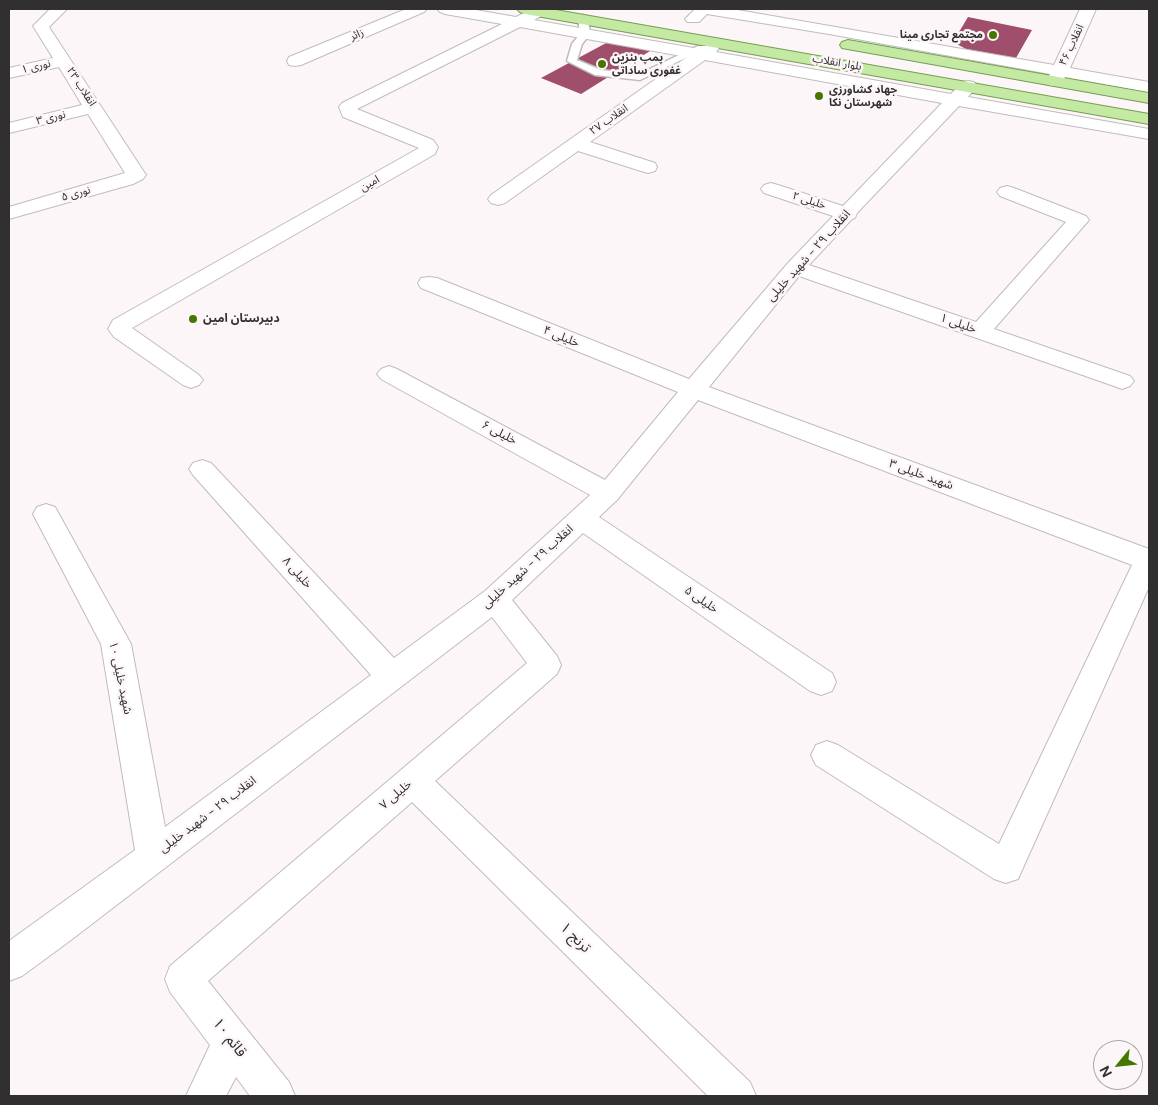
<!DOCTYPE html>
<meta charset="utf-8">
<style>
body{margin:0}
#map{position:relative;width:1158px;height:1105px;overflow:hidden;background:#fdf6f8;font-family:"DM Sans",sans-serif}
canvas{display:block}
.frame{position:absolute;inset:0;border:10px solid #312f2f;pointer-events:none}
.north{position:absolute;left:1093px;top:1040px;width:50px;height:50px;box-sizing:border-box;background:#fdf6f8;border:1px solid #aba6a8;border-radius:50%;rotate:242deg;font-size:14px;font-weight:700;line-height:20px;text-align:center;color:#312f2f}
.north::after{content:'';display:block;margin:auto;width:18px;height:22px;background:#457700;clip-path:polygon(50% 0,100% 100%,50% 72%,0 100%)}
</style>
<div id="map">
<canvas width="1158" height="1105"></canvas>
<div class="frame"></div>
<div class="north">N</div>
</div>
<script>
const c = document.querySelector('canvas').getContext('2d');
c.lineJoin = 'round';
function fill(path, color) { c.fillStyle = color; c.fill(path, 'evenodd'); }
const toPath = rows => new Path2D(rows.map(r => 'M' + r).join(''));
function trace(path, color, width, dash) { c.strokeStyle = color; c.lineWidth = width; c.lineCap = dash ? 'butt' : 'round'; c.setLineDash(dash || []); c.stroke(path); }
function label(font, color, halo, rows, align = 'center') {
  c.font = font + ' "DM Sans","Noto Sans Arabic",sans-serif'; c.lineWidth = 5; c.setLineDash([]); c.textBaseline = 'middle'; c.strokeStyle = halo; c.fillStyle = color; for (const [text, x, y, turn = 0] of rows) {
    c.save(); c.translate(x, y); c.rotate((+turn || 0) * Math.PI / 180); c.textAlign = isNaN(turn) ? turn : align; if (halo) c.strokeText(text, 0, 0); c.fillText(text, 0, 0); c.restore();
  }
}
fill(toPath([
 [968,17,1032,30,1016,58,966,49,953,42],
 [608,42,650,51,581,94,541,78]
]), '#9f4e6c');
const lane = toPath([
 [583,15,588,18,590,34,582,44,577,60,601,70,639,74,698,46,704,46,706,48,640,80,595,75,567,61,572,44,580,34,578,18,583,15]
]);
const street = toPath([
 [50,9,67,9,49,27,146,175,143,179,133,184,9,219,9,207,125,173,88,114,9,133,9,123,82,105,59,67,9,78,9,68,53,58,33,26,50,9],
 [406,9,427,9,424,12,301,65,295,66,289,65,287,61,289,57,406,9],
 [437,9,470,9,516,17,532,9,546,9,548,11,545,14,534,20,699,49,711,43,717,45,719,48,716,52,951,94,962,82,968,81,974,82,977,86,968,97,1149,129,1149,139,959,106,857,213,855,218,852,219,809,265,976,322,1066,222,1000,196,997,192,1000,188,1007,186,1014,188,1086,216,1089,220,994,329,1130,376,1134,381,1130,386,1122,389,1114,386,799,276,709,387,1149,549,1149,587,1018,879,1006,883,994,879,816,765,811,755,816,745,827,741,838,745,999,844,1132,565,698,400,617,500,599,517,832,673,836,682,832,691,821,695,810,691,583,533,512,600,557,656,561,665,557,674,435,781,750,1082,756,1096,708,1096,412,802,208,981,289,1082,295,1096,250,1096,236,1077,226,1096,186,1096,210,1045,170,992,165,979,170,966,527,663,492,617,71,940,22,976,9,981,9,941,135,850,101,644,33,514,37,507,46,504,55,507,131,644,165,827,371,675,193,475,189,469,193,463,202,460,211,463,394,658,485,591,590,495,381,379,377,374,381,369,389,366,397,369,605,480,678,392,421,288,418,283,421,278,429,277,437,278,689,379,788,263,833,216,764,193,761,189,764,185,771,183,778,185,843,206,942,103,705,60,590,142,655,163,657,167,655,171,648,173,641,171,578,151,505,203,498,205,491,203,488,199,491,195,687,57,520,27,357,109,433,140,438,147,435,154,132,328,199,375,203,380,199,385,191,388,183,385,114,337,108,329,113,320,419,148,343,117,339,107,342,103,502,24,445,14,440,12,437,9],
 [695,9,732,9,1054,65,1080,9,1096,9,1070,68,1149,82,1149,92,1065,77,1061,85,1055,86,1049,85,1046,81,1050,74,829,34,707,14,699,22,687,22,685,19,695,9]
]);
const primary = toPath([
 [517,9,550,9,1149,114,1149,124,525,14,520,12,517,9],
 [848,40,1149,93,1149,103,842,48,840,45,842,42,848,40]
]);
trace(lane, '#c2bbbd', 3);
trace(street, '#c2bbbd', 2);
trace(primary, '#769e53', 2);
fill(lane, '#fff');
fill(street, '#fff');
fill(primary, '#c3e9a3');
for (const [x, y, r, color] of [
 [993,35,5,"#457700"],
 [602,64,5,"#457700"],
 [819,96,5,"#457700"],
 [193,319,5,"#457700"]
]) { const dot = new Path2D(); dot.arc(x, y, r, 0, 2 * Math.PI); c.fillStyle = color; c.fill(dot); trace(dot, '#fdf6f8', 2); }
label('11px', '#312f2f', '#fdf6f8', [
 ["زائر",357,35,-23],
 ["انقلاب ۴۶",1072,45,-65],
 ["بلوار انقلاب",837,63,10],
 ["نوری ۱",36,67,-13],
 ["انقلاب ۲۳",81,87,57],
 ["نوری ۳",51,118,-14],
 ["انقلاب ۲۷",609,120,-35],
 ["امین",370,184,-30],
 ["نوری ۵",76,194,-16],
 ["خلیلی ۲",809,201,18]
]);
label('bold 11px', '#312f2f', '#fdf6f8', [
 ["مجتمع تجاری مینا",983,35,"right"],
 ["پمپ بنزین",612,58],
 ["غفوری ساداتی",612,71],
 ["جهاد کشاورزی",829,90],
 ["شهرستان نکا",829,103]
], 'left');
label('12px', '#312f2f', '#fdf6f8', [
 ["انقلاب ۲۹ - شهید خلیلی",809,256,-48],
 ["خلیلی ۱",958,324,19],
 ["خلیلی ۴",561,337,22],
 ["خلیلی ۶",499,433,28],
 ["شهید خلیلی ۳",921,475,20],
 ["انقلاب ۲۹ - شهید خلیلی",528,567,-42],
 ["خلیلی ۸",297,573,48],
 ["خلیلی ۵",701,600,34],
 ["شهید خلیلی ۱۰",120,678,78],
 ["خلیلی ۷",396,795,-41],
 ["انقلاب ۲۹ - شهید خلیلی",208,815,-37]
]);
label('bold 12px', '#312f2f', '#fdf6f8', [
 ["دبیرستان امین",203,319]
], 'left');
label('15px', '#312f2f', '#fdf6f8', [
 ["ترنج ۱",575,938,44],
 ["قائم ۱۰",229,1038,52]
]);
</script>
